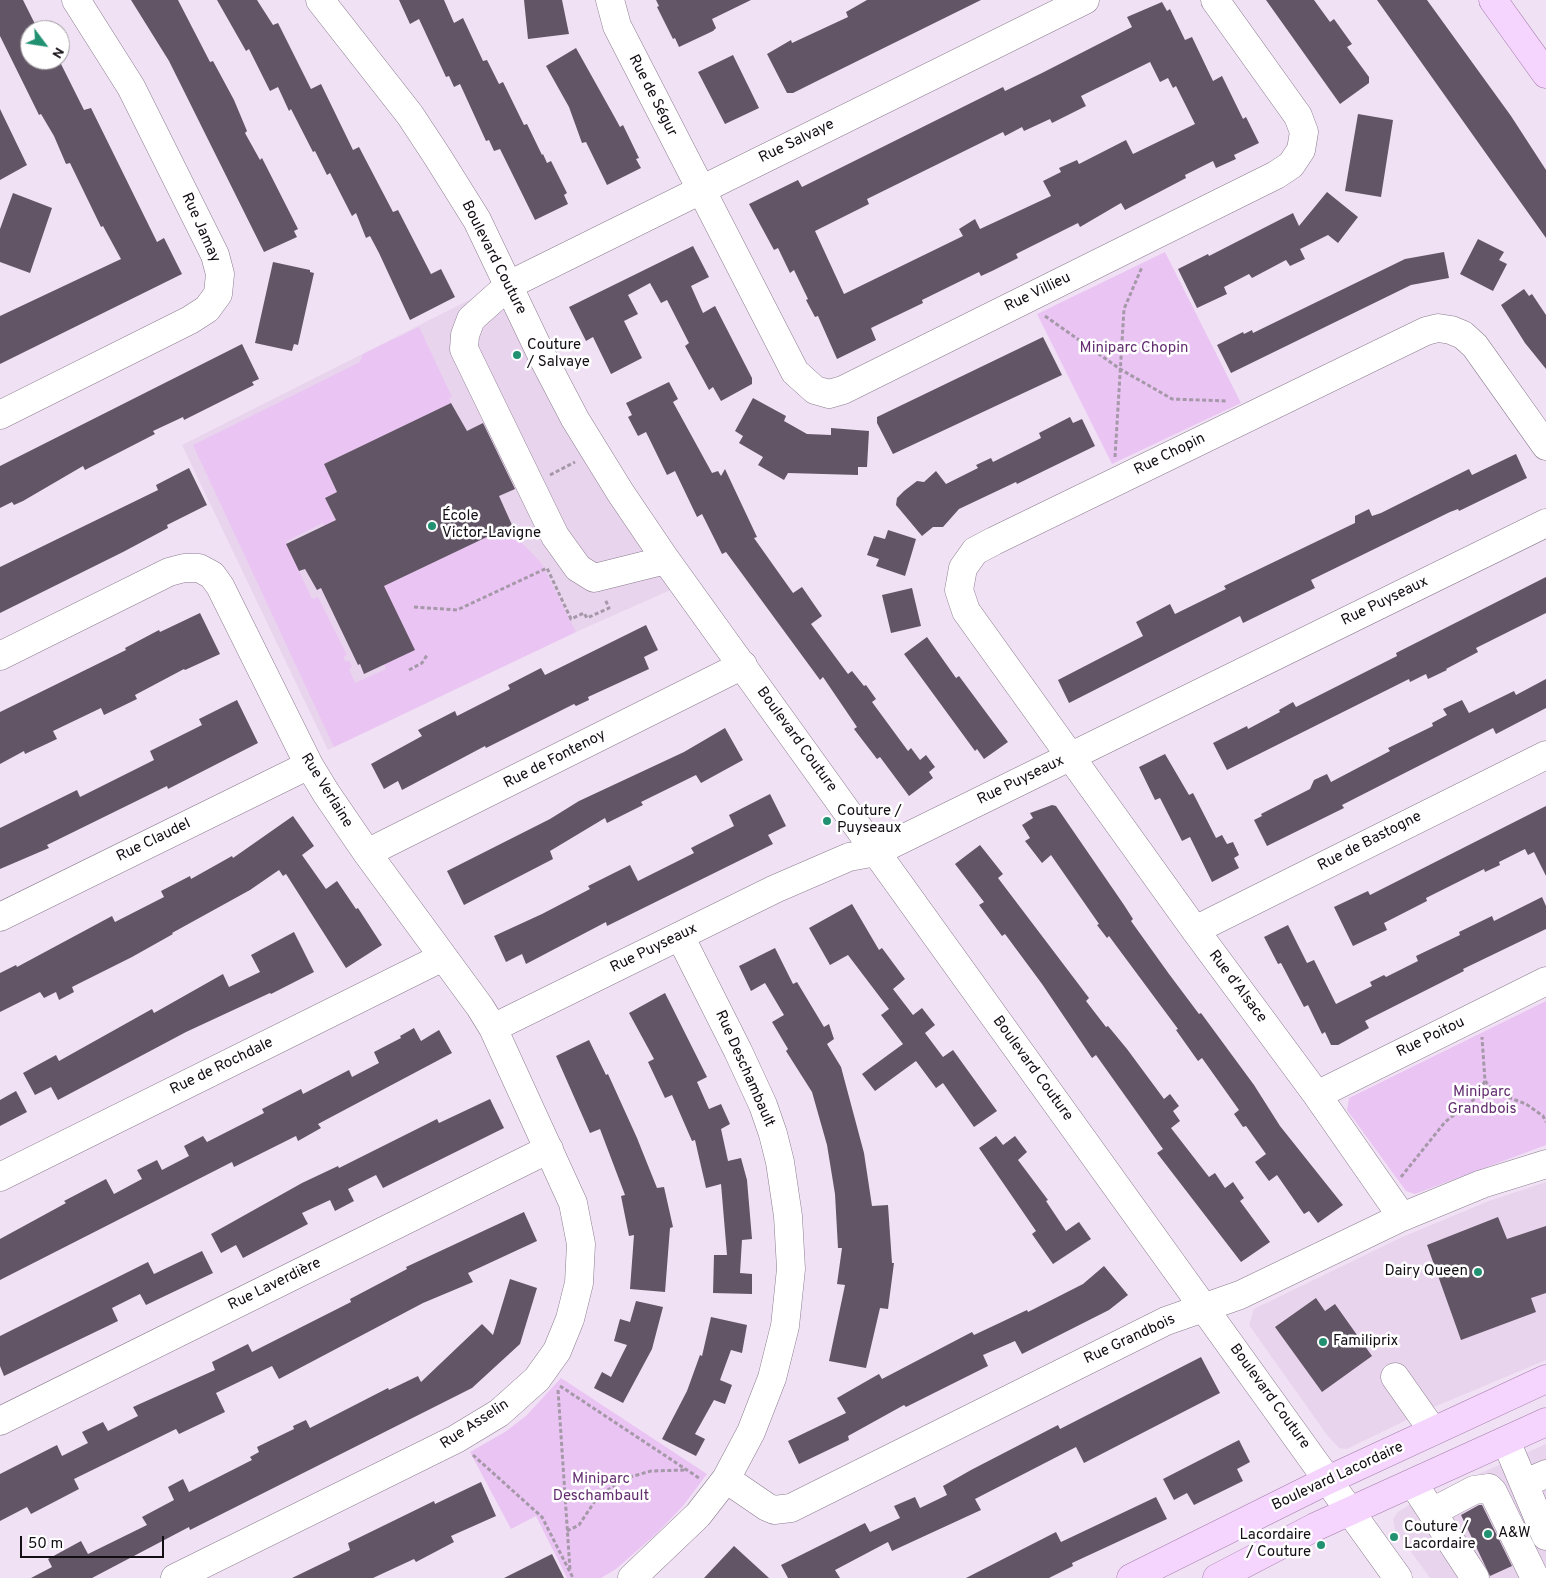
<!DOCTYPE html>
<meta charset="utf-8">
<style>
body{margin:0}
#map{position:relative;width:1546px;height:1578px;overflow:hidden;background:#f1e1f5;font-family:Overpass,sans-serif}
canvas{display:block}
.north{position:absolute;left:20px;top:20px;width:50px;height:50px;box-sizing:border-box;background:#fff;border:1px solid #a19ea1;border-radius:50%;rotate:121deg;font-size:14px;font-weight:700;line-height:20px;text-align:center;color:#130d14}
.north::after{content:'';display:block;margin:auto;width:18px;height:22px;background:#219172;clip-path:polygon(50% 0,100% 100%,50% 72%,0 100%)}
.scale{position:absolute;left:20px;top:1536px;width:144px;height:22px;box-sizing:border-box;border:2px solid #130d14;border-top:0;padding-left:6px;font-size:15px;line-height:18px;white-space:nowrap;color:#130d14;-webkit-text-stroke:4px #fff;paint-order:stroke}
</style>
<div id="map">
<canvas width="1546" height="1578"></canvas>
<div class="north">N</div>
<div class="scale">50 m</div>
</div>
<script>
const c = document.querySelector('canvas').getContext('2d');
c.lineJoin = 'round';
function fill(path, color) { c.fillStyle = color; c.fill(path, 'evenodd'); }
const toPath = rows => new Path2D(rows.map(r => 'M' + r).join(''));
function trace(path, color, width, dash) { c.strokeStyle = color; c.lineWidth = width; c.lineCap = dash ? 'butt' : 'round'; c.setLineDash(dash || []); c.stroke(path); }
function label(font, color, halo, rows, align = 'center') {
  c.font = font + ' Overpass,sans-serif'; c.lineWidth = 5; c.setLineDash([]); c.textBaseline = 'middle'; c.strokeStyle = halo; c.fillStyle = color; for (const [text, x, y, turn = 0] of rows) {
    c.save(); c.translate(x, y); c.rotate((+turn || 0) * Math.PI / 180); c.textAlign = isNaN(turn) ? turn : align; if (halo) c.strokeText(text, 0, 0); c.fillText(text, 0, 0); c.restore();
  }
}
fill(toPath([
 [509,285,684,584,576,632,328,750,182,445,485,292],
 [1546,1182,1546,1360,1427,1410,1347,1449,1339,1448,1327,1435,1249,1325,1254,1309,1400,1238,1489,1201],
 [1546,1444,1546,1578,1430,1578,1395,1530,1393,1519,1398,1512,1409,1505]
]), '#e9d4ee');
fill(toPath([
 [1165,252,1241,403,1112,464,1037,314],
 [419,327,452,397,449,398,451,403,324,464,337,492,325,498,335,520,324,526,323,523,287,541,287,545,312,599,318,597,347,655,343,657,346,662,349,660,352,667,349,669,355,683,386,669,384,664,415,650,384,586,512,525,520,541,542,564,576,632,334,747,193,445,360,362,363,354],
 [1546,1001,1546,1145,1415,1194,1406,1191,1347,1110,1349,1098],
 [561,1378,707,1474,683,1506,656,1534,616,1569,601,1578,567,1578,536,1516,511,1529,470,1452,505,1432,526,1416]
]), '#eac4f3');
fill(toPath([
 [0,0,23,0,35,24,30,27,30,60,59,60,84,110,91,108,157,242,164,238,182,274,0,364,0,316,121,259,103,226,101,227,70,163,66,164,54,136,41,114,39,115,0,36],
 [131,0,178,0,210,62,213,61,234,100,247,131,245,133,260,160,262,158,298,229,294,231,297,237,264,252,169,61],
 [217,0,257,0,273,25,278,23,311,89,321,84,353,150,359,147,393,212,398,210,431,274,441,269,455,297,410,320,379,253,370,236,366,238,356,213,352,216,330,173,327,175,315,151,313,152,291,109,289,111,278,87,270,91,249,49,246,51],
 [399,0,444,0,454,23,463,18,483,61,487,60,499,84,503,82,524,125,527,124,542,155,543,154,547,163,551,161,567,193,564,195,568,204,535,220,500,149,494,151,489,140,486,141,460,84,454,87,449,76,446,77,419,19,410,24],
 [524,0,562,0,569,34,528,39],
 [656,0,751,0,712,19,716,28,713,31,679,47,675,38,673,39,657,7,659,6],
 [867,0,981,0,819,80,793,93,787,93,767,54,791,40,792,43,848,17,846,12],
 [1266,0,1314,0,1330,22,1334,19,1352,44,1347,47,1369,77,1369,83,1340,104],
 [1377,0,1427,0,1511,116,1546,170,1546,238],
 [1162,2,1167,11,1170,9,1185,40,1192,37,1213,81,1222,76,1243,119,1246,117,1259,143,1234,155,1236,159,1216,168,1213,161,1185,175,1186,178,1125,210,1121,203,1080,227,1078,223,1016,254,1018,258,992,271,981,276,979,272,922,300,923,303,871,328,876,340,837,359,818,316,815,317,806,300,808,299,794,270,790,273,778,248,774,250,749,204,798,180,802,187,1003,87,1005,91,1042,73,1132,27,1127,17],
 [1150,62,1160,82,1168,78,1173,88,1176,86,1195,124,1133,154,1126,140,1079,164,1077,160,1059,168,1061,172,1043,181,1051,196,980,229,975,219,959,229,963,236,844,294,815,231,869,204,867,199,1003,132,1005,136,1022,127,1024,131,1050,119,1052,123,1086,106,1081,96],
 [576,48,614,116,620,127,623,125,639,158,636,159,641,168,607,185,586,142,582,143,569,107,546,66],
 [733,55,759,108,725,124,698,72],
 [0,109,27,165,0,180],
 [1358,114,1393,120,1381,197,1345,191],
 [1327,192,1358,217,1338,243,1328,235,1300,249,1305,259,1290,266,1286,260,1252,278,1249,274,1224,287,1227,294,1197,308,1178,269,1208,254,1209,256,1293,213,1299,226],
 [13,193,52,208,30,273,0,262,0,229],
 [1478,239,1504,252,1499,260,1507,264,1493,291,1460,274],
 [693,246,709,277,691,286,703,313,715,306,752,378,752,384,721,401,713,387,709,390,685,346,689,343,667,300,661,303,650,283,628,295,638,314,624,321,642,358,611,374,593,337,586,341,569,307],
 [1444,252,1449,278,1411,285,1231,373,1217,345,1243,332,1244,334,1252,330,1253,333,1405,259],
 [273,262,310,270,310,272,314,273,298,345,294,344,292,351,255,343],
 [1524,289,1529,296,1532,294,1546,315,1546,369,1525,343,1501,305],
 [1043,337,1062,375,893,454,877,423,877,417],
 [242,344,259,379,252,382,254,385,184,420,183,417,153,431,155,434,85,470,83,466,23,501,14,505,12,502,0,508,0,466],
 [669,382,678,399,673,402,712,473,718,471,721,476,725,469,757,537,754,538,793,593,802,587,822,616,811,624,848,674,852,671,864,686,866,685,876,699,872,702,908,751,911,748,920,760,926,755,935,767,929,772,933,778,909,796,880,757,877,759,854,729,857,727,823,677,820,680,726,552,722,554,702,514,697,517,675,471,667,475,646,432,638,436,628,417,632,415,626,403],
 [753,398,786,416,784,421,807,434,831,435,831,428,869,431,867,467,858,467,858,475,788,473,784,480,758,465,763,457,739,443,743,436,735,431],
 [451,403,467,431,483,423,515,489,499,496,512,525,384,586,415,650,364,674,360,664,358,665,321,588,317,590,305,569,299,571,286,544,336,520,325,498,337,492,324,464],
 [1070,417,1073,423,1082,419,1095,446,1017,484,1016,482,959,509,943,527,933,527,922,536,896,505,897,498,904,491,917,481,924,482,936,471,946,484,978,468,976,465,991,458,993,462,1041,438,1039,433],
 [1516,454,1527,478,1459,511,1458,509,1450,512,1311,580,1315,588,1284,603,1243,623,1240,616,1069,703,1058,680,1143,636,1136,622,1170,604,1175,614,1226,589,1224,586,1355,523,1355,516,1369,509,1372,516,1381,513,1469,469,1472,475],
 [189,468,207,505,167,525,168,528,123,552,0,613,0,567,158,490,156,485],
 [888,530,916,539,905,576,876,566,879,559,867,555,874,536,885,539],
 [1546,577,1546,613,1476,648,1478,652,1446,669,1447,670,1428,679,1426,674,1410,682,1409,679,1227,770,1213,743,1247,726,1248,729,1280,712,1279,710,1293,702,1296,707,1397,656,1396,653],
 [912,588,921,626,891,633,882,595],
 [200,613,220,654,185,670,184,669,135,695,137,699,104,715,101,708,53,731,57,739,25,754,24,751,0,764,0,712,126,650,125,648,159,630,160,632],
 [646,625,658,650,644,657,649,669,588,697,589,700,576,706,574,704,486,748,485,746,402,790,398,781,384,789,371,764,422,736,418,730,455,711,457,716,510,689,508,685,541,668,545,675],
 [927,637,956,678,959,676,1008,742,984,759,977,749,975,751,904,654],
 [1546,679,1546,708,1496,734,1493,728,1342,805,1344,808,1267,846,1254,820,1262,816,1261,814,1310,789,1314,780,1327,774,1331,782,1390,751,1388,748,1433,726,1432,723,1447,715,1443,709,1462,700,1469,713,1514,691,1516,695],
 [237,700,258,743,168,789,167,786,47,845,49,848,0,869,0,828,77,790,80,797,154,760,150,751,202,725,199,719],
 [725,728,743,760,701,783,696,775,641,802,643,805,607,823,605,818,550,851,553,859,464,905,447,871,550,819,579,801,684,752],
 [1165,754,1189,795,1193,793,1216,838,1222,835,1227,844,1233,842,1239,855,1234,858,1239,868,1212,882,1190,837,1182,841,1160,798,1155,800,1139,767],
 [770,794,786,826,768,835,773,844,607,926,606,922,526,964,522,954,506,962,494,936,542,914,590,889,588,886,630,865,638,881,694,853,691,848,734,826,729,815],
 [1052,805,1056,806,1124,905,1133,919,1131,921,1169,974,1199,1014,1201,1013,1254,1085,1280,1126,1343,1205,1318,1223,1309,1211,1304,1214,1277,1175,1269,1181,1255,1162,1266,1154,1246,1126,1243,1127,1234,1114,1239,1110,1202,1058,1198,1061,1176,1030,1178,1029,1109,936,1107,938,1097,925,1099,924,1051,855,1042,863,1025,841,1030,838,1022,825,1033,818,1030,813],
 [1546,806,1546,876,1534,852,1528,855,1525,849,1499,862,1500,865,1485,872,1484,869,1426,898,1427,901,1384,923,1387,930,1353,946,1334,907,1368,891,1370,895],
 [293,816,314,846,302,855,326,889,337,881,356,909,358,908,382,945,346,968,286,874,283,876,279,870,250,890,172,933,173,934,132,957,72,987,74,992,59,1000,56,992,44,998,40,992,0,1012,0,973,16,965,17,967,112,916,115,922,164,897,161,891,190,876,191,879,232,856,233,858],
 [980,845,1003,874,998,878,1089,998,1086,1001,1106,1027,1108,1026,1127,1049,1164,1099,1170,1094,1179,1106,1173,1111,1180,1121,1171,1128,1209,1177,1215,1173,1225,1188,1233,1182,1244,1198,1240,1201,1270,1242,1241,1262,1157,1153,1163,1149,1096,1055,1092,1058,1042,984,1005,934,1002,936,979,905,984,902,955,864],
 [1542,897,1546,906,1546,929,1463,969,1464,971,1365,1021,1369,1028,1338,1045,1331,1045,1325,1032,1322,1034,1308,1005,1304,1007,1281,963,1278,964,1264,937,1288,925,1307,963,1314,960,1336,1004,1372,986,1370,982,1384,975,1386,977,1418,961,1416,956,1460,935,1459,932,1492,916,1494,921],
 [852,904,879,950,882,948,905,979,893,989,913,1015,922,1008,935,1025,925,1033,943,1057,953,1050,997,1111,974,1127,943,1083,936,1088,916,1061,875,1091,862,1074,903,1044,881,1015,889,1009,848,955,830,965,809,928],
 [294,932,314,972,271,994,270,993,186,1032,58,1100,51,1087,35,1095,23,1073,56,1055,59,1061,152,1009,154,1013,223,974,229,987,260,972,251,955],
 [775,948,793,984,797,982,824,1027,829,1024,834,1039,827,1044,841,1067,864,1153,872,1206,888,1205,892,1263,894,1263,888,1309,880,1308,866,1368,829,1361,845,1285,837,1284,842,1248,838,1248,835,1194,827,1145,812,1092,786,1051,788,1049,772,1022,784,1015,765,983,751,991,739,966],
 [665,993,707,1077,697,1082,709,1109,721,1104,730,1124,721,1129,728,1161,741,1158,747,1180,752,1239,742,1240,740,1273,752,1274,752,1294,713,1293,714,1255,727,1255,721,1184,706,1188,695,1140,692,1141,672,1095,665,1098,648,1062,654,1059,629,1013],
 [414,1028,421,1041,439,1030,452,1053,318,1124,321,1128,298,1141,296,1136,234,1167,232,1162,0,1280,0,1239,66,1203,64,1201,106,1179,114,1194,142,1179,137,1170,157,1160,162,1170,189,1156,184,1146,203,1136,207,1142,264,1113,262,1109,301,1089,303,1094,349,1070,352,1077,379,1063,374,1052,401,1038,400,1036],
 [589,1040,606,1075,608,1074,637,1138,657,1188,664,1187,673,1227,670,1228,665,1292,630,1289,634,1235,629,1236,621,1196,625,1195,600,1129,590,1133,556,1056],
 [16,1091,27,1112,0,1126,0,1100],
 [490,1099,504,1128,383,1188,376,1175,348,1189,354,1201,335,1211,330,1200,302,1213,308,1224,243,1258,236,1245,221,1253,211,1234,302,1183,338,1166,339,1168,437,1119,439,1123],
 [996,1136,1003,1145,1015,1136,1027,1152,1018,1160,1048,1200,1046,1201,1066,1231,1079,1222,1091,1239,1053,1264,1032,1234,1036,1231,979,1148],
 [524,1212,537,1241,468,1273,473,1282,423,1303,279,1379,272,1366,216,1393,225,1412,179,1434,176,1429,74,1479,79,1489,31,1514,27,1507,0,1521,0,1474,57,1445,62,1456,88,1443,82,1432,103,1422,108,1431,138,1416,133,1407,215,1370,212,1362,248,1344,252,1352,351,1302,350,1299,407,1269,406,1267],
 [1498,1217,1507,1239,1546,1226,1546,1293,1531,1298,1536,1312,1461,1340,1427,1245],
 [202,1251,213,1273,146,1305,140,1294,112,1308,118,1321,4,1376,0,1366,0,1336,148,1262,154,1274],
 [1104,1266,1128,1295,1109,1310,1022,1354,1015,1341,983,1355,988,1366,906,1407,904,1405,848,1436,849,1440,799,1464,788,1441,846,1413,837,1398,879,1374,882,1379,972,1332,974,1335,1027,1310,1028,1312,1083,1284],
 [510,1279,537,1288,520,1344,472,1388,190,1530,189,1527,92,1578,31,1578,52,1567,48,1559,81,1541,88,1554,147,1525,142,1517,174,1500,168,1487,183,1479,189,1492,252,1460,250,1457,259,1452,257,1447,294,1429,293,1426,306,1420,310,1428,388,1388,389,1390,418,1376,421,1382,482,1324,493,1335],
 [1316,1298,1325,1311,1335,1304,1372,1356,1322,1392,1275,1327],
 [636,1301,663,1307,652,1349,623,1403,594,1388,602,1372,611,1377,627,1345,614,1341,620,1319,630,1322],
 [711,1317,747,1325,742,1353,731,1350,720,1380,732,1385,725,1404,714,1400,695,1434,705,1439,696,1456,662,1439,687,1391,700,1355,702,1356],
 [1201,1357,1220,1393,1084,1463,1076,1447,975,1499,981,1510,892,1551,888,1542,835,1570,840,1578,788,1578,781,1565,865,1523,870,1532,900,1518,894,1506,915,1497,920,1508,947,1495,943,1486,971,1470,1058,1425,1060,1429],
 [1239,1440,1250,1462,1237,1469,1243,1481,1194,1505,1187,1493,1174,1500,1163,1479],
 [481,1482,496,1516,451,1536,454,1542,416,1562,414,1559,373,1578,292,1578,350,1550,348,1543,434,1501,435,1504],
 [1156,1497,1167,1519,1072,1563,1073,1566,1049,1578,966,1578,1056,1532,1061,1542],
 [1479,1505,1482,1505,1512,1566,1490,1576,1461,1515],
 [734,1546,769,1578,704,1578],
 [552,1554,564,1578,504,1578]
]), '#625565');
const minor = toPath([
 [320,0,410,115,437,156,477,220,541,354,575,419,620,492,666,560,1398,1578],
 [610,0,617,26,795,372,815,390,829,394,843,390,1157,234,1276,175,1291,165,1301,150,1304,132,1298,116,1215,0],
 [0,415,190,320,207,309,218,294,220,274,215,255,131,87,76,0],
 [666,560,594,578,578,568,555,536,464,349,465,335,471,319,509,285,1085,0],
 [0,656,169,572,184,568,199,568,212,575,220,586,309,765,326,793,367,853,480,1007,493,1028,573,1203,581,1244,579,1283,570,1319,557,1351,537,1379,499,1413,456,1439,175,1578],
 [367,853,743,665],
 [0,917,309,765],
 [1195,930,1546,755],
 [493,1028,775,889,849,857,876,852,1546,523],
 [1317,1095,1546,981],
 [0,1177,443,957],
 [1402,1217,1317,1095,1195,930,966,611,959,590,963,568,975,551,994,541,1426,331,1438,328,1451,330,1463,335,1475,346,1546,446],
 [1395,1377,1433,1431],
 [0,1421,549,1149],
 [1506,1441,1546,1536],
 [726,1479,767,1507,774,1510,791,1508,1166,1321,1240,1295,1402,1217,1482,1184,1546,1164],
 [1413,1483,1475,1578],
 [1525,1483,1546,1474],
 [1432,1512,1474,1490,1489,1488,1493,1492,1535,1578],
 [632,1578,698,1515,726,1479,751,1432,772,1378,785,1326,791,1269,788,1216,780,1162,773,1134,763,1105,738,1051,680,936]
]);
const major = toPath([
 [1493,0,1546,74],
 [1131,1578,1328,1480,1546,1379],
 [1217,1578,1315,1527,1546,1422]
]);
trace(minor, '#8a7c8e', 29);
trace(major, '#a27cab', 29);
trace(toPath([
 [1045,316,1120,369,1172,399,1226,401],
 [1115,457,1124,309,1142,267],
 [550,475,575,462],
 [414,607,457,610,547,568,571,619,584,613,587,618,609,608,605,599],
 [409,670,422,663,427,655],
 [1485,1081,1496,1094],
 [1477,1096,1485,1081,1482,1037],
 [1401,1177,1445,1122,1477,1097,1496,1094,1505,1096,1526,1104,1543,1116,1546,1122],
 [560,1386,699,1478],
 [558,1390,570,1570],
 [473,1455,542,1517,573,1578],
 [567,1531,579,1525,597,1498,623,1479,651,1471,685,1470]
]), '#a598a8', 3, [4, 2.5]);
trace(minor, '#fff', 28);
trace(major, '#f5d4fe', 28);
for (const [x, y, r, color] of [
 [517,355,5,"#219172"],
 [432,526,5,"#219172"],
 [827,821,5,"#219172"],
 [1478,1272,5,"#219172"],
 [1323,1342,5,"#219172"],
 [1488,1534,5,"#219172"],
 [1394,1537,5,"#219172"],
 [1321,1545,5,"#219172"]
]) { const dot = new Path2D(); dot.arc(x, y, r, 0, 2 * Math.PI); c.fillStyle = color; c.fill(dot); trace(dot, '#fff', 2); }
label('15px', '#130d14', '#fff', [
 ["Rue de Ségur",652,96,63],
 ["Rue Salvaye",797,142,-26],
 ["Rue Jamay",200,228,66],
 ["Boulevard Couture",493,258,63],
 ["Rue Villieu",1038,293,-26],
 ["Rue Chopin",1170,455,-26],
 ["Rue Puyseaux",1385,602,-26],
 ["Boulevard Couture",796,740,54],
 ["Rue de Fontenoy",555,760,-27],
 ["Rue Puyseaux",1021,781,-26],
 ["Rue Verlaine",326,791,58],
 ["Rue Claudel",154,841,-26],
 ["Rue de Bastogne",1370,842,-27],
 ["Rue Puyseaux",654,949,-26],
 ["Rue d'Alsace",1237,987,53],
 ["Rue Poitou",1431,1038,-26],
 ["Rue de Rochdale",222,1067,-26],
 ["Rue Deschambault",744,1069,66],
 ["Boulevard Couture",1032,1069,54],
 ["Rue Laverdière",275,1285,-26],
 ["Rue Grandbois",1130,1340,-25],
 ["Boulevard Couture",1269,1397,54],
 ["Rue Asselin",475,1425,-33],
 ["Boulevard Lacordaire",1338,1477,-25]
]);
label('15px', '#130d14', '#fff', [
 ["Couture",527,346],
 ["/ Salvaye",527,363],
 ["École",442,517],
 ["Victor-Lavigne",442,534],
 ["Couture /",837,812],
 ["Puyseaux",837,829],
 ["Dairy Queen",1468,1272,"right"],
 ["Familiprix",1333,1342],
 ["Couture /",1404,1528],
 ["Lacordaire",1404,1545],
 ["A&W",1498,1534],
 ["Lacordaire",1311,1536,"right"],
 ["/ Couture",1311,1553,"right"]
], 'left');
label('15px', '#632d70', '#fff', [
 ["Miniparc Chopin",1134,349],
 ["Miniparc",1482,1093],
 ["Grandbois",1482,1110],
 ["Miniparc",601,1480],
 ["Deschambault",601,1497]
]);
</script>
